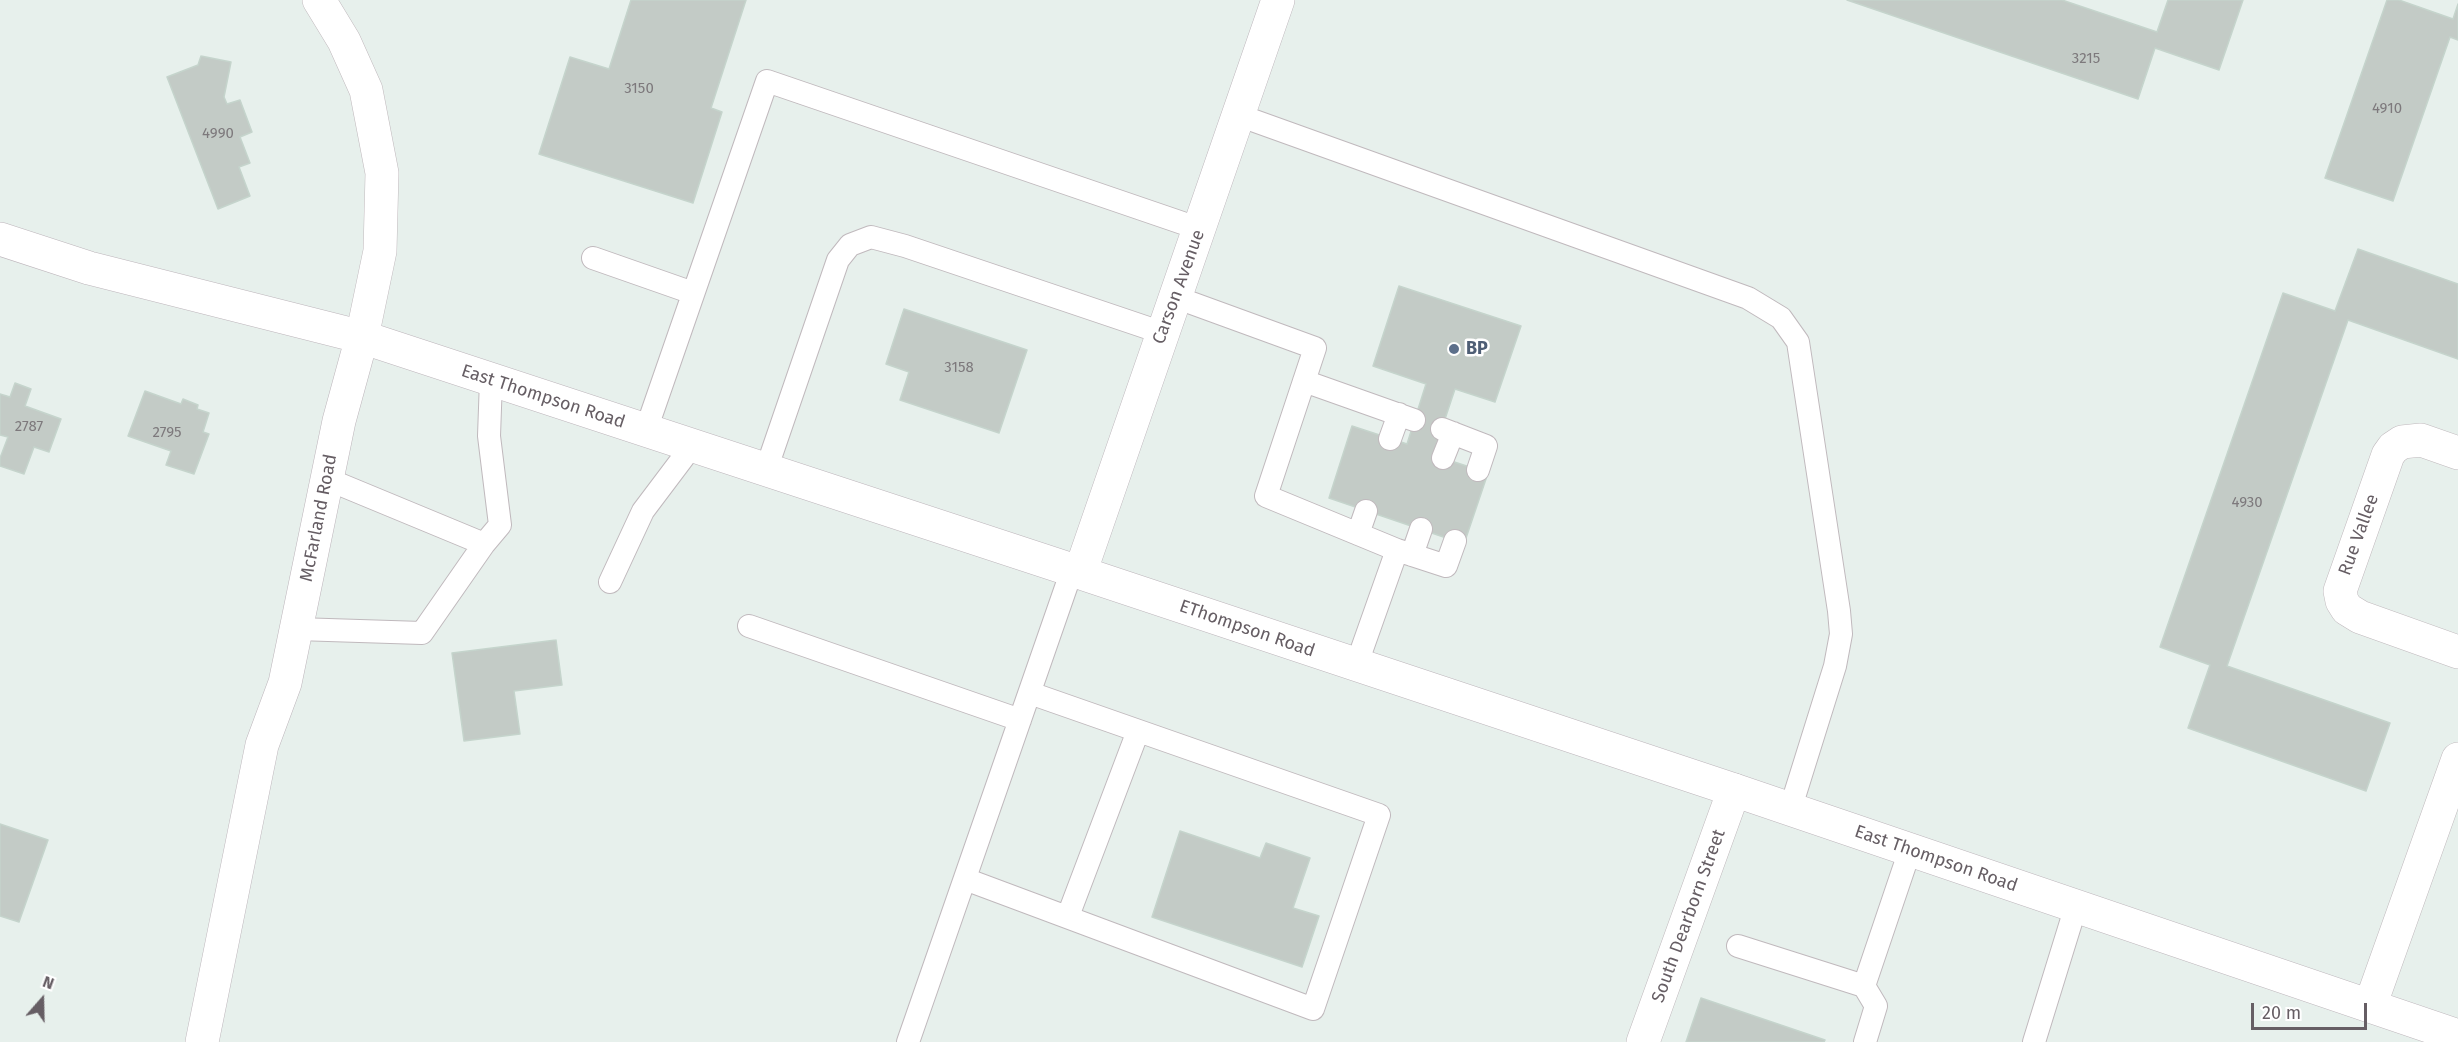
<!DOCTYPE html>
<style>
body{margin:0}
#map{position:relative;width:2458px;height:1042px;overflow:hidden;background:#e7f0ec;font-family:"Fira Sans",sans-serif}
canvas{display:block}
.north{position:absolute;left:12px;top:970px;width:60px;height:60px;-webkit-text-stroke:4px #fff;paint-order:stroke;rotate:20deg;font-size:16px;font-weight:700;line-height:24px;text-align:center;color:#665e64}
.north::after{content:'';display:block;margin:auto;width:21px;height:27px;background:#665e64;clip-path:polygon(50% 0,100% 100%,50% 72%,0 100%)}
.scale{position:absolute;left:2251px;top:1003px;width:116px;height:27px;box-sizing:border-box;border:3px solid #665e64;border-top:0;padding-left:8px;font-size:18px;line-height:21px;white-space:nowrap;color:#665e64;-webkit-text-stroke:4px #fff;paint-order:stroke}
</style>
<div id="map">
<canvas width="2458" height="1042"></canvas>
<div class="north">N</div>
<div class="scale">20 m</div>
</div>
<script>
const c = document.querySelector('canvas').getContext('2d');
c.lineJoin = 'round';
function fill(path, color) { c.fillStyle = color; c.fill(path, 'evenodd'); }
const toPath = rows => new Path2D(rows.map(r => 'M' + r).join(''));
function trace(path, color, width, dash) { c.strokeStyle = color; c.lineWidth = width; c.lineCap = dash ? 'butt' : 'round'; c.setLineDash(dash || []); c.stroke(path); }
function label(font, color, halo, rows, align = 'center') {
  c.font = font + ' "Fira Sans",sans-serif'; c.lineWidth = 5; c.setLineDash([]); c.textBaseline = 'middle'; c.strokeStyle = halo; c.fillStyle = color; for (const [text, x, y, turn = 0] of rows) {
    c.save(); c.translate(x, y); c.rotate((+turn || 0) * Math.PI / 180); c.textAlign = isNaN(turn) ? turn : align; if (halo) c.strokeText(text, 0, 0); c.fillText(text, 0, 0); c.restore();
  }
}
const building = toPath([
 [631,0,746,0,711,108,722,112,693,203,539,154,570,57,609,69,631,0],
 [1847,0,2062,0,2157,32,2168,0,2243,0,2219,70,2155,48,2138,99,1847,0],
 [2387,0,2399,0,2453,19,2458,4,2458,40,2450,37,2393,201,2325,178,2387,0],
 [201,56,231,62,224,97,227,104,240,100,252,132,240,137,250,163,239,167,250,196,218,209,167,77,198,65,201,56],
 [2358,249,2458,284,2458,359,2348,320,2227,666,2390,723,2366,791,2188,728,2210,665,2160,647,2283,293,2335,311,2358,249],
 [1399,286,1521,326,1495,402,1455,389,1433,455,1488,473,1464,544,1329,498,1352,426,1407,444,1426,384,1373,366,1399,286],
 [904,309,1027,350,999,433,900,400,909,372,886,364,904,309],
 [15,383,31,389,25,406,61,419,49,452,34,447,24,474,0,466,0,458,8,437,0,435,0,394,10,397,15,383],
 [145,391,181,404,183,399,198,405,197,409,209,413,203,432,209,434,194,474,166,465,171,451,128,436,145,391],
 [556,640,562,685,514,691,520,734,464,741,452,653,556,640],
 [0,824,48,840,19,922,0,916,0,824],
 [1180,831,1260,858,1266,843,1310,858,1293,908,1319,916,1302,967,1152,917,1180,831],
 [1701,998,1825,1040,1824,1042,1686,1042,1701,998]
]);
fill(building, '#c3cbc6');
trace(building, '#c5d4cc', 1.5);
const lane = toPath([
 [1238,115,1748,298,1781,318,1798,342,1839,611,1841,634,1835,666,1790,810],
 [593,258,693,293],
 [1175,297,1315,348,1266,496,1397,550,1356,666],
 [1304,381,1414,420],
 [1442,429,1486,446,1478,470],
 [646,430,767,81,1200,229],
 [1390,439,1399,414],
 [1443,458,1453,433],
 [766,470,838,260,850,245,871,237,905,246,1163,333],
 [327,479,484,544,500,525,489,436,491,380],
 [1358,534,1366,511],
 [1397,550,1446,566,1455,541],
 [1412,555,1421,529],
 [610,582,643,511,692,446],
 [749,626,1020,720],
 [297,629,422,633,484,544],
 [965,879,1313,1009,1379,815,1030,693],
 [1068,916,1138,731],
 [1738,946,1864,986,1876,1006,1865,1042],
 [1864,986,1910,850],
 [908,1042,1072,570],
 [2034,1042,2076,906]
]);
const street = toPath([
 [319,0,344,41,366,90,382,173,380,251,362,337],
 [2458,453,2421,440,2402,442,2393,448,2388,455,2340,591,2342,601,2347,609,2360,617,2458,652],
 [2370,1006,2458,759],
 [1643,1042,1734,790]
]);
const secondary = toPath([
 [0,239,89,268,362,337,1072,570,1734,790,2458,1036],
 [1080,573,1278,0],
 [202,1042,262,745,285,683,339,421,362,337]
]);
trace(lane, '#c0b9bd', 24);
trace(street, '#c0b9bd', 34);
trace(secondary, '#bdb5bb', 34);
trace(lane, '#fff', 22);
trace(street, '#fff', 33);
trace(secondary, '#fff', 33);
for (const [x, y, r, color] of [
 [1454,349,6,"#5c6f8a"]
]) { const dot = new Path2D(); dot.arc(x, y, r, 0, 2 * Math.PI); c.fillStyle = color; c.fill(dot); trace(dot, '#fff', 2); }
label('15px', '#7d797c', null, [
 ["3215",2086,59],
 ["3150",639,89],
 ["4910",2387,109],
 ["4990",218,134],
 ["3158",959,368],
 ["2787",29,427],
 ["2795",167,433],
 ["4930",2247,503]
]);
label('18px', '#665e64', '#fff', [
 ["Carson Avenue",1179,287,-70],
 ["East Thompson Road",543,397,18],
 ["McFarland Road",319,518,-79],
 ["Rue Vallee",2359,535,-70],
 ["EThompson Road",1247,629,19],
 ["East Thompson Road",1936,859,19],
 ["South Dearborn Street",1689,916,-70]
]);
label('bold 18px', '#4e5e75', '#fff', [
 ["BP",1466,349]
], 'left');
</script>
